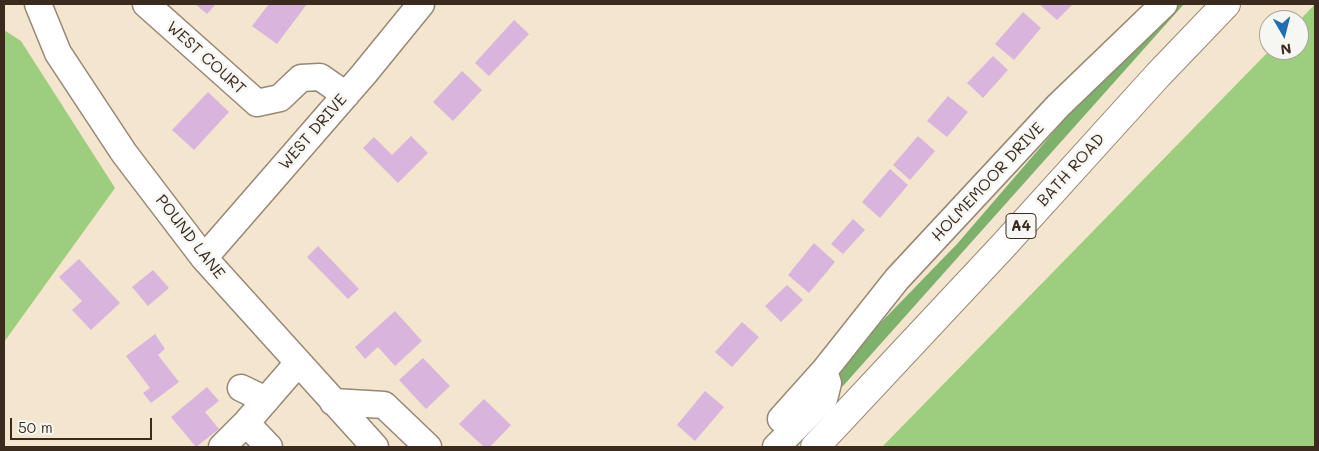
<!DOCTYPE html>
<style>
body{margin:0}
#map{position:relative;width:1319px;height:451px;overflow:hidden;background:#f3e5ce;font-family:Mali,sans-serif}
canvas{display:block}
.frame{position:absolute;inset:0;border:5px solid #3b2a1e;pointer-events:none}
.north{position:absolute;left:1259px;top:10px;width:50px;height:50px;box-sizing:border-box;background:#f6f6f2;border:1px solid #aba49d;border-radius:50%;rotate:172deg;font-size:14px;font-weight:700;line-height:20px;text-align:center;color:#3b2a1e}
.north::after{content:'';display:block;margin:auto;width:18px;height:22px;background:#1f6fb2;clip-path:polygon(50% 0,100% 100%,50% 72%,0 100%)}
.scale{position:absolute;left:10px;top:418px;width:142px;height:22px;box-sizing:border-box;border:2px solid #3b2a1e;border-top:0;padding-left:6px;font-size:15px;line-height:18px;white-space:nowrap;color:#3b2a1e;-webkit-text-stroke:4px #f6f6f2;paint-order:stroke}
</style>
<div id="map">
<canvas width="1319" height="451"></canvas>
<div class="frame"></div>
<div class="north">N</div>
<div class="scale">50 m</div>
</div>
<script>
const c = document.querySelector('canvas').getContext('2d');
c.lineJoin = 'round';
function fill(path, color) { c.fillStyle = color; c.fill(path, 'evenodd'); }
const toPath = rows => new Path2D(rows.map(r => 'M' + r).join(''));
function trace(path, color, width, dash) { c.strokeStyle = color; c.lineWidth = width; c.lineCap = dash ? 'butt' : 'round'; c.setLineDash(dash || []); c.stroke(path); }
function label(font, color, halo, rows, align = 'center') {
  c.font = font + ' Mali,sans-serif'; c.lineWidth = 5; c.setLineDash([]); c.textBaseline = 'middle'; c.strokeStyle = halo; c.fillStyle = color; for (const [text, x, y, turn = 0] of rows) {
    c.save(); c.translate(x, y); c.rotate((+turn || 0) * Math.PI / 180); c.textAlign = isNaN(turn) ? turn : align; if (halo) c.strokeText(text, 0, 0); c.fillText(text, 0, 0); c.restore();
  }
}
fill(toPath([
 [1315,4,1315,447,882,447,1270,50,1299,50,1299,21],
 [4,30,21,41,115,188,4,342]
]), '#9dce7d');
fill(toPath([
 [1164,4,1184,4,843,386,795,411,957,244]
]), '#7eb16c');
fill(toPath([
 [195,4,216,4,207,14],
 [269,4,307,4,277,44,252,26],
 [1039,4,1073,4,1057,20],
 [1023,12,1041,28,1014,60,995,44],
 [514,20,529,34,489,76,475,63],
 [993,56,1008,70,983,98,967,83],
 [462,71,482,90,453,121,433,102],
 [208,92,229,112,194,150,172,130],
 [948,96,968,112,947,137,927,121],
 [411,136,428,153,398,183,363,148,374,137,392,155],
 [918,136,935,151,910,180,893,165],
 [890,169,908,185,880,218,862,202],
 [853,219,865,230,843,254,831,244],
 [814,243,835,262,809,293,788,275],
 [318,246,359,289,348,299,307,257],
 [79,259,120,303,91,330,72,310,82,301,59,277],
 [153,270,169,288,148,306,132,287],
 [787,285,803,300,781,322,765,306],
 [395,311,422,341,395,366,378,347,365,359,355,347],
 [742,322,759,337,732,367,715,352],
 [155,334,165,349,158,355,179,382,151,403,143,393,150,388,126,356],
 [423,358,450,386,426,409,399,380],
 [207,387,219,401,205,412,219,429,196,447,171,417],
 [705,391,724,407,695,441,677,425],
 [484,399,511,425,490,447,484,447,459,424]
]), '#d9b5de');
const minor = toPath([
 [38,4,58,53,124,153,204,258,375,447],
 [146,4,257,103,280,98,301,78,320,77,346,95],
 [204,258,364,74,421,4],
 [241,388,266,400],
 [333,402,384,405,428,447],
 [781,419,824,371,897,279,1058,106,1164,4],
 [246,423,269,447],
 [222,447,246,423,298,363],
 [776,447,824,399,828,383,824,371]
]);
const major = toPath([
 [815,447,1003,246,1158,75,1226,4]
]);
trace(minor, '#978876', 29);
trace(major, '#978876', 30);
trace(minor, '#fff', 26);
trace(major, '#fff', 28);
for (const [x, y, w] of [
 [1021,226,30]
]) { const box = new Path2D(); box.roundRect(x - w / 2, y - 12.5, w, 25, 4); c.fillStyle = '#f6f6f2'; c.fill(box); trace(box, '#3b2a1e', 1); }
label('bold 15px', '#3b2a1e', null, [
 ["A4",1021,226]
]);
label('16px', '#3b2a1e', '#f6f6f2', [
 ["WEST COURT",206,58,42],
 ["WEST DRIVE",313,132,-49],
 ["BATH ROAD",1071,170,-48],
 ["HOLMEMOOR DRIVE",988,182,-47],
 ["POUND LANE",190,237,52]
]);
</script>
